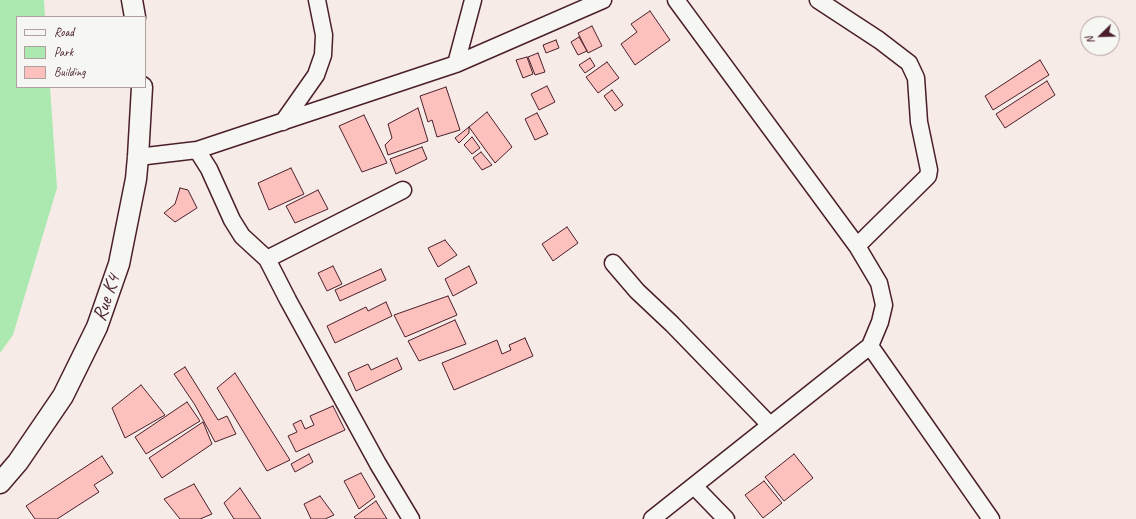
<!DOCTYPE html>
<style>
body{margin:0}
#map{position:relative;width:1136px;height:519px;overflow:hidden;background:#f7ebe7;font-family:Caveat,sans-serif}
canvas{display:block}
.legend{position:absolute;left:16px;top:16px;width:130px;height:72px;box-sizing:border-box;background:#f6f6f2;border:1px solid #b1a0a2;margin:0;padding:5px 7px;list-style:none;font-size:12px;color:#4a1f2b}
.legend li{display:flex;align-items:center;gap:8px;height:20px}
.legend b{width:20px;border:1px solid #b1a0a2}
.north{position:absolute;left:1080px;top:16px;width:40px;height:40px;box-sizing:border-box;background:#f6f6f2;border:1px solid #b1a0a2;border-radius:50%;rotate:247deg;font-size:11px;font-weight:700;line-height:16px;text-align:center;color:#4a1f2b}
.north::after{content:'';display:block;margin:auto;width:14px;height:18px;background:#4a1f2b;clip-path:polygon(50% 0,100% 100%,50% 72%,0 100%)}
</style>
<div id="map">
<canvas width="1136" height="519"></canvas>
<ul class="legend">
<li><b style="height:5px;background:#f6f6f2"></b>Road</li>
<li><b style="height:11px;background:#abe9b0"></b>Park</li>
<li><b style="height:11px;background:#fdc1bd"></b>Building</li>
</ul>
<div class="north">N</div>
</div>
<script>
const c = document.querySelector('canvas').getContext('2d');
c.lineJoin = 'round';
function fill(path, color) { c.fillStyle = color; c.fill(path, 'evenodd'); }
const toPath = rows => new Path2D(rows.map(r => 'M' + r).join(''));
function trace(path, color, width, dash) { c.strokeStyle = color; c.lineWidth = width; c.lineCap = dash ? 'butt' : 'round'; c.setLineDash(dash || []); c.stroke(path); }
function label(font, color, halo, rows, align = 'center') {
  c.font = font + ' Caveat,sans-serif'; c.lineWidth = 3; c.setLineDash([]); c.textBaseline = 'middle'; c.strokeStyle = halo; c.fillStyle = color; for (const [text, x, y, turn = 0] of rows) {
    c.save(); c.translate(x, y); c.rotate((+turn || 0) * Math.PI / 180); c.textAlign = isNaN(turn) ? turn : align; if (halo) c.strokeText(text, 0, 0); c.fillText(text, 0, 0); c.restore();
  }
}
fill(toPath([
 [0,0,44,0,45,17,17,17,17,87,50,87,57,188,13,335,0,353]
]), '#abe9b0');
const building = toPath([
 [650,11,670,40,635,65,621,44,637,32,631,24,650,11],
 [592,26,602,46,588,53,578,33,592,26],
 [579,37,587,51,578,55,571,42,579,37],
 [556,40,559,48,546,53,543,45,556,40],
 [538,53,545,72,535,75,528,57,538,53],
 [527,57,533,74,523,78,516,60,527,57],
 [590,58,595,66,585,73,579,65,590,58],
 [1040,60,1049,75,993,110,985,96,1040,60],
 [607,62,619,78,598,93,586,77,607,62],
 [1047,81,1055,95,1005,128,996,114,1047,81],
 [547,86,555,102,539,110,531,94,547,86],
 [446,87,460,130,437,137,432,120,428,122,420,96,446,87],
 [612,90,623,105,615,111,604,96,612,90],
 [418,108,428,141,388,155,385,145,392,138,388,124,418,108],
 [487,112,512,147,495,163,469,127,487,112],
 [537,113,548,134,535,140,525,119,537,113],
 [364,115,387,163,362,172,339,126,364,115],
 [469,127,469,133,459,143,455,138,469,127],
 [472,137,480,148,472,154,464,145,472,137],
 [422,147,427,159,396,174,390,159,422,147],
 [481,152,492,165,482,170,473,158,481,152],
 [291,168,304,194,269,210,258,183,291,168],
 [180,188,188,190,197,208,175,222,164,213,175,204,180,188],
 [318,190,328,209,295,223,286,206,318,190],
 [567,227,578,243,553,261,542,244,567,227],
 [445,240,457,255,438,267,428,248,445,240],
 [333,266,342,284,327,291,318,273,333,266],
 [469,266,477,283,453,296,445,279,469,266],
 [381,269,386,280,340,301,335,290,381,269],
 [448,296,457,315,405,337,394,315,448,296],
 [386,302,392,316,335,343,327,326,366,307,368,311,386,302],
 [455,320,466,344,419,361,408,341,455,320],
 [525,338,533,356,454,390,442,363,497,340,502,354,511,350,509,345,525,338],
 [397,358,402,369,356,391,348,373,368,364,371,370,397,358],
 [185,367,218,420,227,416,236,434,215,442,195,405,174,374,185,367],
 [235,373,290,460,267,471,217,388,235,373],
 [141,385,165,415,125,438,112,408,141,385],
 [187,402,200,421,146,454,135,437,187,402],
 [333,406,345,430,296,452,288,436,297,432,293,424,301,420,305,429,314,425,310,416,333,406],
 [203,422,212,444,162,478,149,458,203,422],
 [309,454,313,462,295,472,291,464,309,454],
 [794,454,813,478,784,501,765,477,794,454],
 [102,456,113,473,94,485,99,492,57,519,35,519,26,506,102,456],
 [361,473,375,497,359,509,344,481,361,473],
 [764,481,782,503,763,518,745,495,764,481],
 [194,484,212,514,200,519,180,519,164,499,194,484],
 [240,488,261,519,234,519,224,503,240,488],
 [320,496,334,515,325,519,311,519,304,504,320,496],
 [376,501,387,519,356,519,354,517,376,501]
]);
fill(building, '#fdc1bd');
trace(building, '#4a1f2b', 1);
const minor = toPath([
 [818,0,879,40,909,63,916,78,919,122,929,170,928,176,857,246],
 [456,64,473,0],
 [283,122,316,75,323,55,324,35,317,0],
 [197,150,456,64,603,0],
 [138,157,197,150,209,169,232,220,242,236,267,259,288,300,378,464,411,519],
 [267,259,403,190],
 [613,263,637,291,672,324,770,425],
 [870,346,991,519],
 [694,486,726,519],
 [652,519,870,346,880,322,884,305,879,283,857,246,676,0]
]);
const tertiary = toPath([
 [132,0,135,17],
 [0,483,18,462,63,396,97,327,119,264,136,179,138,157,142,87]
]);
trace(minor, '#4a1f2b', 19);
trace(tertiary, '#4a1f2b', 23);
trace(minor, '#f6f6f2', 16);
trace(tertiary, '#f6f6f2', 20);
label('20px', '#4a1f2b', '#f6f6f2', [
 ["Rue K4",107,298,-71]
]);
</script>
